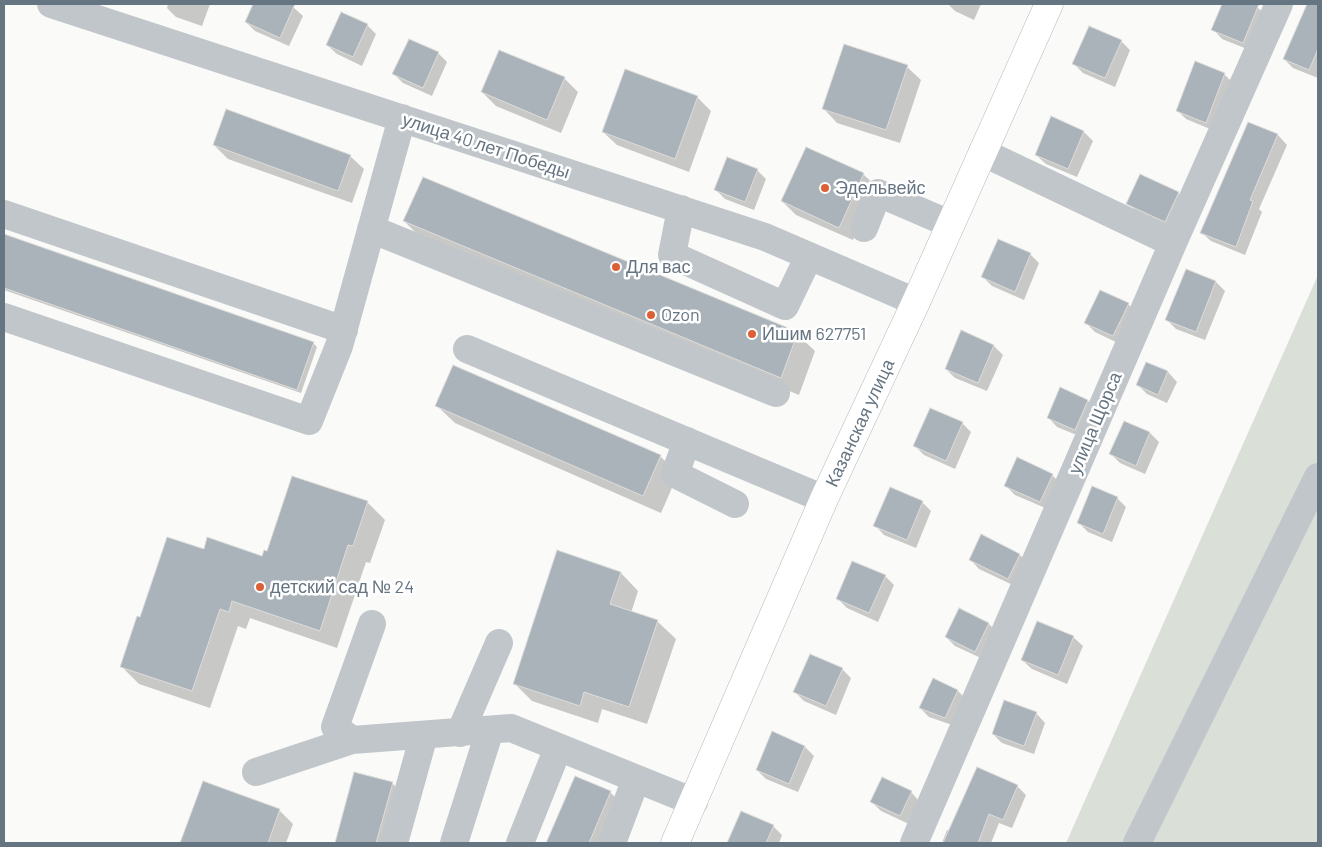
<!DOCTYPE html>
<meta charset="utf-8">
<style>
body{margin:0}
#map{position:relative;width:1322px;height:847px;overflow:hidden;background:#fafaf8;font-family:Barlow,sans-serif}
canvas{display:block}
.frame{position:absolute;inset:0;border:5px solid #667582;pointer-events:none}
</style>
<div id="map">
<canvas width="1322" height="847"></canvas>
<div class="frame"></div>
</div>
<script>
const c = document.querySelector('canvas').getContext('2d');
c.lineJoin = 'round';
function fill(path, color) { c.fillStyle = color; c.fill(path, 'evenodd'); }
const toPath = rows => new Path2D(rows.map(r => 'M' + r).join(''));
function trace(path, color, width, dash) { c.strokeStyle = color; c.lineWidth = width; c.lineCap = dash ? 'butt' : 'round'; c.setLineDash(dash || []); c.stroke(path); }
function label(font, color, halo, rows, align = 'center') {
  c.font = font + ' Barlow,sans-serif'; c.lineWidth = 5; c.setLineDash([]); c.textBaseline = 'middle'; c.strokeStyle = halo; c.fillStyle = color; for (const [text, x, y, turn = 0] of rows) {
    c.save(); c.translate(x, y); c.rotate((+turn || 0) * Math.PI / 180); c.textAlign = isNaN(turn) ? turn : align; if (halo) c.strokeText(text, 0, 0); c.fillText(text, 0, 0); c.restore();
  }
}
fill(toPath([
 [1318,275,1318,843,1066,843]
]), '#dadfd7');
fill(toPath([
 [168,4,210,4,202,26,176,17,167,8],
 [254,4,286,4,293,7,303,16,289,46,255,31,246,22],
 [948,4,981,4,974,20,955,11],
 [1223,4,1251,4,1257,7,1267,16,1252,51,1222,39,1213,29],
 [1308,4,1318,4,1318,78,1293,68,1284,59],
 [367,25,376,34,362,66,337,54,327,45],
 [1121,41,1130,50,1115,87,1083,73,1074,64],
 [438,53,447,62,432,96,403,83,394,74],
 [907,67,921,80,900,143,837,123,824,109],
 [1224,74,1233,83,1215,131,1186,119,1177,110],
 [564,78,578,92,561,133,496,106,482,92],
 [697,97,711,111,689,172,617,145,603,132],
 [1249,123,1278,135,1287,145,1259,209,1262,212,1245,255,1211,241,1201,232],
 [1084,132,1093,141,1077,177,1046,164,1036,155],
 [214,145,350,156,364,169,352,203,228,159],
 [757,170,766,179,754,210,725,199,716,190],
 [863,174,877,187,853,240,796,215,782,201],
 [1178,193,1187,202,1175,230,1137,212,1128,203],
 [404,221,797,334,815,351,799,395,422,239],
 [4,236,313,343,317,347,301,393,4,290],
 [1030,254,1039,263,1024,300,992,286,983,277],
 [1216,282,1225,291,1205,340,1176,329,1167,320],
 [1128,304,1137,313,1122,345,1095,332,1086,323],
 [962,332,994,346,1003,355,987,391,955,378,946,369],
 [1147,364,1168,372,1177,382,1167,403,1147,394,1138,385],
 [1088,401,1097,410,1084,438,1057,427,1048,417],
 [437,406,660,456,678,474,661,513,455,423],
 [1125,422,1150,433,1159,442,1145,474,1120,463,1111,454],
 [962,423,971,432,955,469,924,455,915,446],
 [1052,475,1061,484,1050,510,1015,495,1006,486],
 [1117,498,1126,507,1112,542,1088,532,1079,523],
 [367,502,385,520,370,563,366,562,337,648,250,618,246,629,238,626,210,708,139,684,121,666,141,619,204,551,263,557,268,553],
 [922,502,931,511,916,548,884,535,875,525],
 [1020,555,1029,564,1017,587,979,569,970,559],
 [621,573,638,591,631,613,658,622,676,639,647,724,602,709,598,723,532,701,514,683],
 [885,576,894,585,878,622,847,608,838,599],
 [989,624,998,633,985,660,955,646,946,637],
 [1073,637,1083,646,1067,684,1032,669,1022,660],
 [842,669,851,678,836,715,804,701,795,692],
 [933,680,958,691,967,700,955,726,929,717,920,708],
 [1036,713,1045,723,1034,754,1002,743,993,734],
 [805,747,814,756,798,792,766,779,757,770],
 [355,773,392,783,410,801,399,843,336,843],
 [575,777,610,792,628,810,614,843,547,843],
 [204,783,280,811,293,824,286,843,181,843],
 [1017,786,1026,795,1012,828,999,823,991,843,942,843,947,830,950,831],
 [911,792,920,802,909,824,881,811,872,802],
 [741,813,773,826,782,835,779,843,728,843]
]), '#0003');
const building = toPath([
 [253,4,295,4,280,38,245,22,253,4],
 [1222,4,1259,4,1243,43,1211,30,1222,4],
 [1307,4,1318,4,1318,49,1309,70,1283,59,1307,4],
 [341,12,368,24,353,57,326,45,341,12],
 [1089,26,1122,40,1105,78,1072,64,1089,26],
 [409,39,439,52,423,88,392,74,409,39],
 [844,44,908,65,886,130,822,109,844,44],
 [499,50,565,77,547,120,481,92,499,50],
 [1195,61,1225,73,1206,123,1176,111,1195,61],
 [625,69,698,96,675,159,602,132,625,69],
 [226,109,351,155,338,191,213,145,226,109],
 [1051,116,1084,131,1068,169,1035,155,1051,116],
 [1248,122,1278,134,1250,200,1253,201,1236,247,1200,233,1248,122],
 [806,147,864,173,839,228,781,201,806,147],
 [727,157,758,169,745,202,714,190,727,157],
 [1140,174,1179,192,1165,222,1126,204,1140,174],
 [423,177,798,332,781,378,403,221,423,177],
 [4,234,314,342,297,390,4,288,4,234],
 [998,239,1031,253,1015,292,981,277,998,239],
 [1186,269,1216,281,1196,332,1165,320,1186,269],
 [1100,290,1129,303,1113,336,1084,323,1100,290],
 [961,330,994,345,978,383,945,369,961,330],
 [1146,362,1168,371,1158,395,1136,385,1146,362],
 [453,365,661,455,643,496,435,406,453,365],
 [1060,387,1088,400,1075,430,1047,418,1060,387],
 [930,408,963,422,946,461,913,446,930,408],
 [1124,421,1150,432,1136,466,1109,454,1124,421],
 [1017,457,1053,474,1040,502,1004,486,1017,457],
 [292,476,368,501,353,546,348,545,320,631,232,601,229,612,220,609,192,691,120,667,137,616,140,617,167,537,204,549,207,537,262,556,264,550,267,551,292,476],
 [1092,486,1118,497,1103,534,1077,523,1092,486],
 [890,487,923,501,907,540,873,526,890,487],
 [981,534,1020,554,1008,579,969,560,981,534],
 [557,550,621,572,610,604,658,620,629,707,584,692,580,706,513,684,557,550],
 [852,561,886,575,869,613,836,599,852,561],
 [959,608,989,623,975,652,945,637,959,608],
 [1037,621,1074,636,1058,675,1021,660,1037,621],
 [810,654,843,668,826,706,793,692,810,654],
 [933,678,958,690,945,718,919,708,933,678],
 [1004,700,1037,712,1024,746,992,734,1004,700],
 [772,731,805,746,789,784,756,770,772,731],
 [977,767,1018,785,1003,820,989,814,978,843,943,843,977,767],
 [354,772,393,782,376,843,335,843,354,772],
 [575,776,611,791,589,843,546,843,575,776],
 [882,777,912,791,900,816,870,802,882,777],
 [203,781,280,809,268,843,180,843,203,781],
 [741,811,774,825,766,843,727,843,741,811]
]);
fill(building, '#aab3b9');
trace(building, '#dcdcda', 1);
const major = toPath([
 [675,843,824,499,916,302,1049,4]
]);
trace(major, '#b5babe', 29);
trace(toPath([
 [51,4,765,237,916,302],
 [982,152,1173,243],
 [681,209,672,255,785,306,809,256],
 [4,214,344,330],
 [864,228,878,193,950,224],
 [371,229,776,393],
 [4,317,309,421,339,346,402,118],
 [467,349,824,499],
 [687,441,675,474,735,504],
 [460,733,499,643],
 [352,740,335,727,372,624],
 [256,772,352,740,511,728,694,802],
 [394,843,424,735],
 [454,843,490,730],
 [520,843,558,748],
 [612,843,636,779],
 [914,843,1173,243,1279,4],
 [1137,843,1318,477]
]), '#c1c6ca', 28);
trace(major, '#fff', 28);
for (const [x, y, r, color] of [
 [825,188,5,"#dd5f35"],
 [616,267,5,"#dd5f35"],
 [651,315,5,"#dd5f35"],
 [752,334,5,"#dd5f35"],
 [260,587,5,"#dd5f35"]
]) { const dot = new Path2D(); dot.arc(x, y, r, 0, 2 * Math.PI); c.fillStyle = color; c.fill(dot); trace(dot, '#fff', 2); }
label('18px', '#667582', '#fff', [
 ["улица 40 лет Победы",486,146,18],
 ["Казанская улица",860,423,-65],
 ["улица Щорса",1095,423,-67]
]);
label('18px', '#667582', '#fff', [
 ["Эдельвейс",835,188],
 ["Для вас",626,267],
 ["Ozon",661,315],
 ["Ишим 627751",762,334],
 ["детский сад № 24",270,587]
], 'left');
</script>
